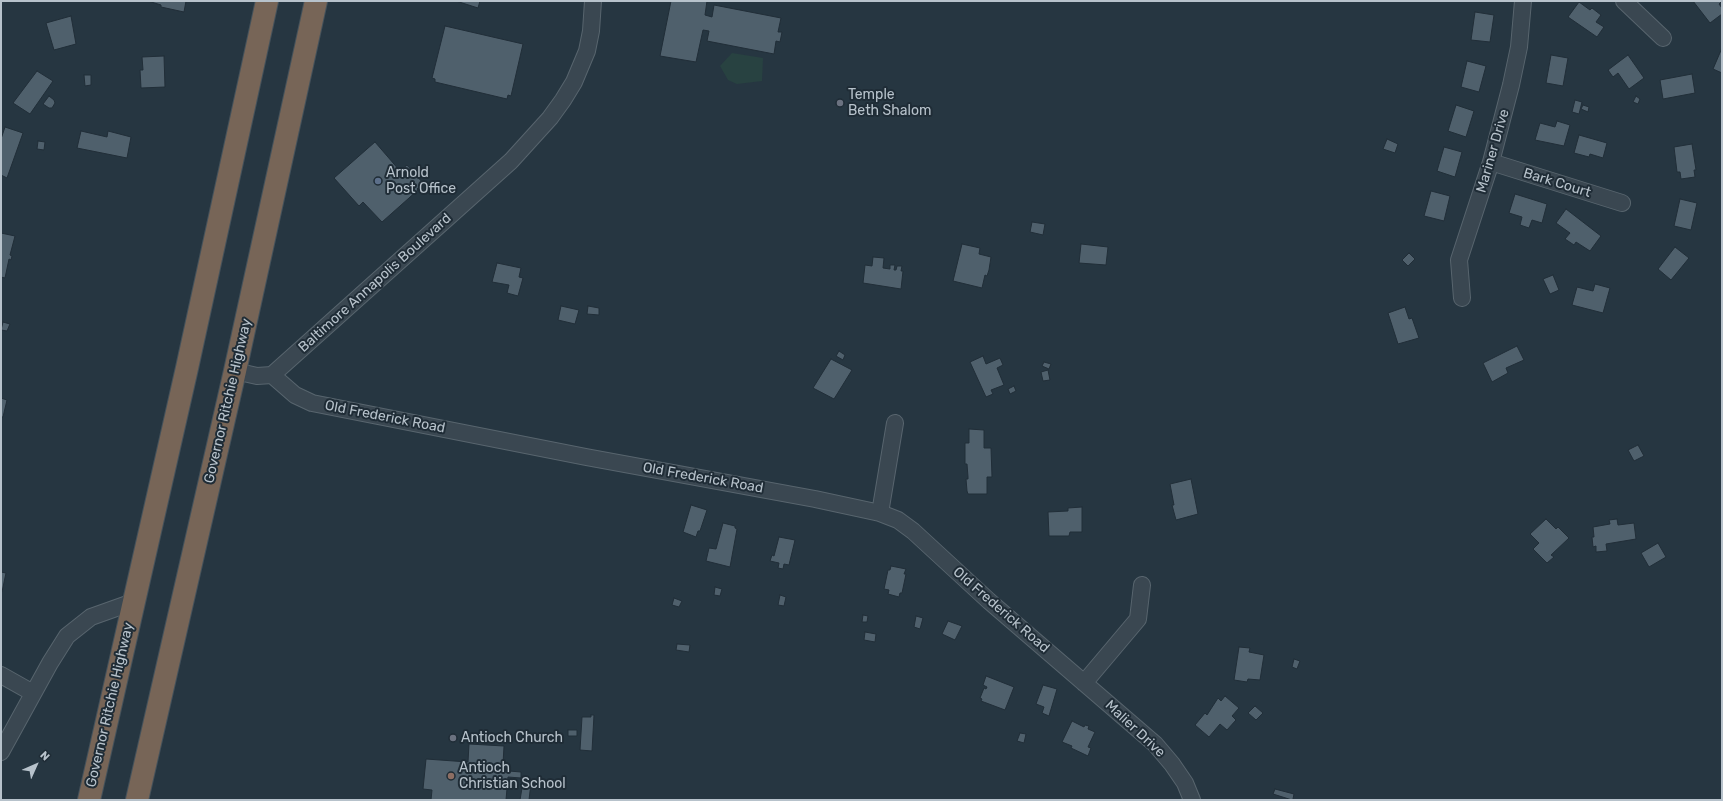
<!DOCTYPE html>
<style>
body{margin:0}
#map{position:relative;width:1723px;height:801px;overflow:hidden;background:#263641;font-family:Rubik,sans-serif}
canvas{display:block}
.frame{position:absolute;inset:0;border:2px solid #b7c2cb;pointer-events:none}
.north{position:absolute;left:16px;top:745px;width:40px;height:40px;-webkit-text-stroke:3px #1f2c36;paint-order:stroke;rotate:45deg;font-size:11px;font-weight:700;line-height:16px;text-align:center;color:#b7c2cb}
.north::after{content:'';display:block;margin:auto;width:14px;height:18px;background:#b7c2cb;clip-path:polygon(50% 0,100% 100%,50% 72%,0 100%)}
</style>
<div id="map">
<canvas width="1723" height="801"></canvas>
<div class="frame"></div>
<div class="north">N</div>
</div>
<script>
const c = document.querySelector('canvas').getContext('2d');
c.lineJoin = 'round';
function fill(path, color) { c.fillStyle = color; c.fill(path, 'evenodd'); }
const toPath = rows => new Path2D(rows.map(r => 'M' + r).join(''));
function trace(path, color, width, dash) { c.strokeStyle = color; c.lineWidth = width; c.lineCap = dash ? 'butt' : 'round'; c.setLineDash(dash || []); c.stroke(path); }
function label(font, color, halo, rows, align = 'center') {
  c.font = font + ' Rubik,sans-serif'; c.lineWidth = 4; c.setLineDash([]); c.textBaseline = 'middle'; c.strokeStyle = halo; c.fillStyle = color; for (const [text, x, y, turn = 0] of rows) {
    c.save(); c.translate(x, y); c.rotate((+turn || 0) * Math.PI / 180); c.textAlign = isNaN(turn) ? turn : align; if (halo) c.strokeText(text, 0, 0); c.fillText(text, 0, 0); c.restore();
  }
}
fill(toPath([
 [732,53,763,58,762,81,737,84,728,80,720,66]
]), '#284241');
const building = toPath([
 [148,1,186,1,184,12,161,7,161,5,148,1],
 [456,1,480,1,478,8,456,1],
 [671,1,707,1,705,15,712,17,714,5,781,18,778,32,782,32,780,42,776,41,774,54,707,41,709,31,703,30,696,62,660,56,671,1],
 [1693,1,1722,1,1719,4,1722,8,1722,14,1710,23,1693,1],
 [1579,2,1590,10,1592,8,1601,15,1596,22,1604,27,1597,37,1568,17,1579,2],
 [1475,12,1494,15,1490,42,1471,40,1475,12],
 [71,16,76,44,54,50,46,23,71,16],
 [445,26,523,44,511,96,508,95,507,99,435,82,435,79,432,78,445,26],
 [1722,48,1722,73,1713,69,1722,48],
 [1551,55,1568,58,1563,86,1546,83,1551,55],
 [1628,55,1644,78,1629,89,1618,73,1613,77,1608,70,1628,55],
 [164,56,165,87,141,88,140,70,143,70,142,57,164,56],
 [1467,61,1486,66,1479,92,1461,87,1467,61],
 [37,71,53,81,30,114,13,103,37,71],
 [1692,74,1695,93,1663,99,1660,80,1692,74],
 [84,75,91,75,91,85,85,86,84,75],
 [49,96,54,100,55,103,52,108,49,108,43,104,49,96],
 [1636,96,1640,99,1638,104,1633,102,1636,96],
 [1575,100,1582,102,1579,114,1572,112,1575,100],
 [1456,105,1474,111,1466,137,1448,131,1456,105],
 [1583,105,1589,107,1588,112,1581,109,1583,105],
 [1557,121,1570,125,1564,146,1535,140,1540,123,1555,127,1557,121],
 [5,127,23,133,7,178,1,175,1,139,5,127],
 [81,131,107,137,108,131,131,137,127,158,77,148,81,131],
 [1579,135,1607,143,1603,158,1590,154,1589,157,1574,153,1579,135],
 [1387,139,1398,144,1395,153,1383,149,1387,139],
 [38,141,45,142,44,150,37,149,38,141],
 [375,142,400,171,407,165,423,183,417,189,418,190,382,222,363,202,359,206,334,178,375,142],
 [1692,144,1696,170,1694,170,1695,177,1681,179,1680,172,1677,172,1674,147,1692,144],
 [1444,147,1462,152,1455,177,1437,171,1444,147],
 [1431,191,1450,196,1444,221,1424,216,1431,191],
 [1515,194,1547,204,1542,223,1532,220,1529,228,1520,225,1522,217,1509,213,1515,194],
 [1680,199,1697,203,1691,230,1674,226,1680,199],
 [1566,209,1601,236,1590,251,1576,242,1574,245,1565,239,1570,233,1556,223,1566,209],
 [1032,222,1045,224,1043,235,1030,232,1032,222],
 [1,233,15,236,10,255,12,256,11,260,9,259,5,278,1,277,1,233],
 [962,244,980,248,979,254,991,257,989,270,987,276,985,275,982,288,953,281,962,244],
 [1081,244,1108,247,1106,265,1079,263,1081,244],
 [1675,247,1689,258,1671,280,1658,269,1675,247],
 [1409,253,1415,259,1408,266,1402,260,1409,253],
 [873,257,884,258,883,268,890,269,890,265,895,265,894,270,896,270,897,266,902,266,901,271,903,271,901,289,863,283,865,265,872,266,873,257],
 [497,263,521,268,519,277,523,278,518,296,507,293,509,285,492,282,497,263],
 [1553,275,1559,290,1550,294,1543,279,1553,275],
 [1595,284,1610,288,1603,313,1572,305,1577,287,1593,291,1595,284],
 [561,306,579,310,575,324,558,320,561,306],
 [588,306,599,308,599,315,587,314,588,306],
 [1405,307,1409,319,1412,318,1419,338,1398,344,1388,313,1405,307],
 [3,322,10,324,7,331,1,330,3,322],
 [1517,346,1524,360,1506,368,1508,373,1492,382,1483,363,1517,346],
 [839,351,845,355,843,360,836,356,839,351],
 [983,356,986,364,1000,358,1003,365,997,368,1004,385,991,390,993,394,986,397,970,362,983,356],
 [831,359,852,370,834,399,813,388,831,359],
 [1044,362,1051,364,1049,369,1042,366,1044,362],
 [1048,370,1050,380,1043,381,1041,372,1048,370],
 [1014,386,1016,391,1010,394,1008,389,1014,386],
 [1,398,7,400,3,417,1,417,1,398],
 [969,429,984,430,984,448,991,448,992,477,987,477,987,494,968,494,967,491,966,479,968,479,968,477,967,464,965,464,965,443,969,443,969,429],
 [1638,445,1644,456,1634,461,1628,450,1638,445],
 [1191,479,1198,514,1176,520,1172,505,1174,505,1170,484,1191,479],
 [691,505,707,510,700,531,698,531,696,537,683,532,691,505],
 [1082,507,1082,532,1070,532,1069,536,1049,536,1048,512,1068,511,1068,508,1082,507],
 [1546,519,1556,529,1558,527,1569,538,1551,555,1554,557,1547,563,1533,549,1539,543,1530,534,1546,519],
 [1617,519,1618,525,1634,523,1636,539,1606,544,1607,551,1596,552,1596,546,1593,547,1592,537,1594,537,1593,527,1610,524,1609,520,1617,519],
 [723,523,735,526,735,528,737,529,730,567,706,561,709,548,716,549,723,523],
 [779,537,795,540,789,565,784,564,783,569,778,568,779,563,770,561,772,555,774,556,779,537],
 [1658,543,1666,557,1649,567,1641,553,1658,543],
 [891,566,906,569,904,574,906,574,902,593,900,593,899,597,888,594,889,590,884,589,888,570,890,570,891,566],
 [1,572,6,573,2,592,1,592,1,572],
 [715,587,722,589,720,596,714,595,715,587],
 [780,595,786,597,784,606,778,605,780,595],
 [674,598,682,601,679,607,672,605,674,598],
 [863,615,868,616,867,622,862,622,863,615],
 [916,616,923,618,920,629,914,627,916,616],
 [948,621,962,626,955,640,942,634,948,621],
 [865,632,876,634,875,642,864,640,865,632],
 [677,644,690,645,689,652,676,650,677,644],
 [1239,647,1250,648,1249,652,1264,655,1260,680,1248,679,1247,682,1234,680,1239,647],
 [1294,659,1300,661,1297,669,1292,667,1294,659],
 [986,676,1014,687,1005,710,981,701,982,699,980,698,984,688,986,689,987,687,983,685,986,676],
 [1043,685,1057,689,1049,716,1042,713,1044,707,1036,704,1043,685],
 [1225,696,1239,708,1232,716,1236,720,1227,730,1220,724,1209,737,1195,725,1205,713,1207,715,1218,698,1221,701,1225,696],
 [1255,706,1263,713,1256,720,1248,713,1255,706],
 [591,715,594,715,592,751,580,750,582,717,591,717,591,715],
 [1072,721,1084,727,1085,725,1089,726,1088,729,1095,732,1088,747,1091,748,1088,756,1071,748,1072,746,1062,742,1072,721],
 [568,730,577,730,577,736,568,736,568,730],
 [1020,733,1026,734,1024,743,1017,741,1020,733],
 [469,744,504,746,503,764,509,765,509,771,521,772,521,778,508,777,506,800,431,800,432,790,423,789,426,759,468,762,469,744],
 [523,782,531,783,529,800,520,800,523,782],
 [1275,789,1294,794,1293,799,1292,800,1273,794,1275,789]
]);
fill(building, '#4f606c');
trace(building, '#212e38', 1);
const minor = toPath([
 [1624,1,1663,38],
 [1491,162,1622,203],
 [1462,298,1459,260,1491,162,1511,85,1519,47,1523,1],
 [235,371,257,376,272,375,511,161,550,118,563,100,574,82,587,51,591,31,593,1],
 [272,375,295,395,312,403,586,457,815,499,880,513,898,520,913,531,989,601,1155,744,1172,764,1185,783,1192,800],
 [880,513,895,423],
 [1,675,33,693],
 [1084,683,1138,619,1142,585],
 [1,752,50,663,67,636,91,617,133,602]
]);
const highway = toPath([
 [89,800,187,368,267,1],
 [137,800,235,371,316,1]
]);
trace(minor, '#58656e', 18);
trace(highway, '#45525b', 24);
trace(minor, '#3a4751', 16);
trace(highway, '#776557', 22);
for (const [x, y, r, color] of [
 [840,103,4,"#6b7280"],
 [378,181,4,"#5c6f8a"],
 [453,738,4,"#6b7280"],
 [451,776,4,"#8d6e63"]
]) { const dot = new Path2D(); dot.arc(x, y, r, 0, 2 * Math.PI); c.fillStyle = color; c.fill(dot); trace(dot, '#1f2c36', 1.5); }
label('14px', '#b7c2cb', '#1f2c36', [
 ["Temple",848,95],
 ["Beth Shalom",848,111],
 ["Arnold",386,173],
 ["Post Office",386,189],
 ["Antioch Church",461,738],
 ["Antioch",459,768],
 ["Christian School",459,784]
], 'left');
label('14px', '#b7c2cb', '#1f2c36', [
 ["Mariner Drive",1493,151,-74],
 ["Bark Court",1557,183,17],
 ["Baltimore Annapolis Boulevard",375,283,-42],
 ["Governor Ritchie Highway",228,401,-77],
 ["Old Frederick Road",385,417,11],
 ["Old Frederick Road",703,478,10],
 ["Old Frederick Road",1001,610,41],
 ["Governor Ritchie Highway",110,705,-77],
 ["Malier Drive",1135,729,43]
]);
</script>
